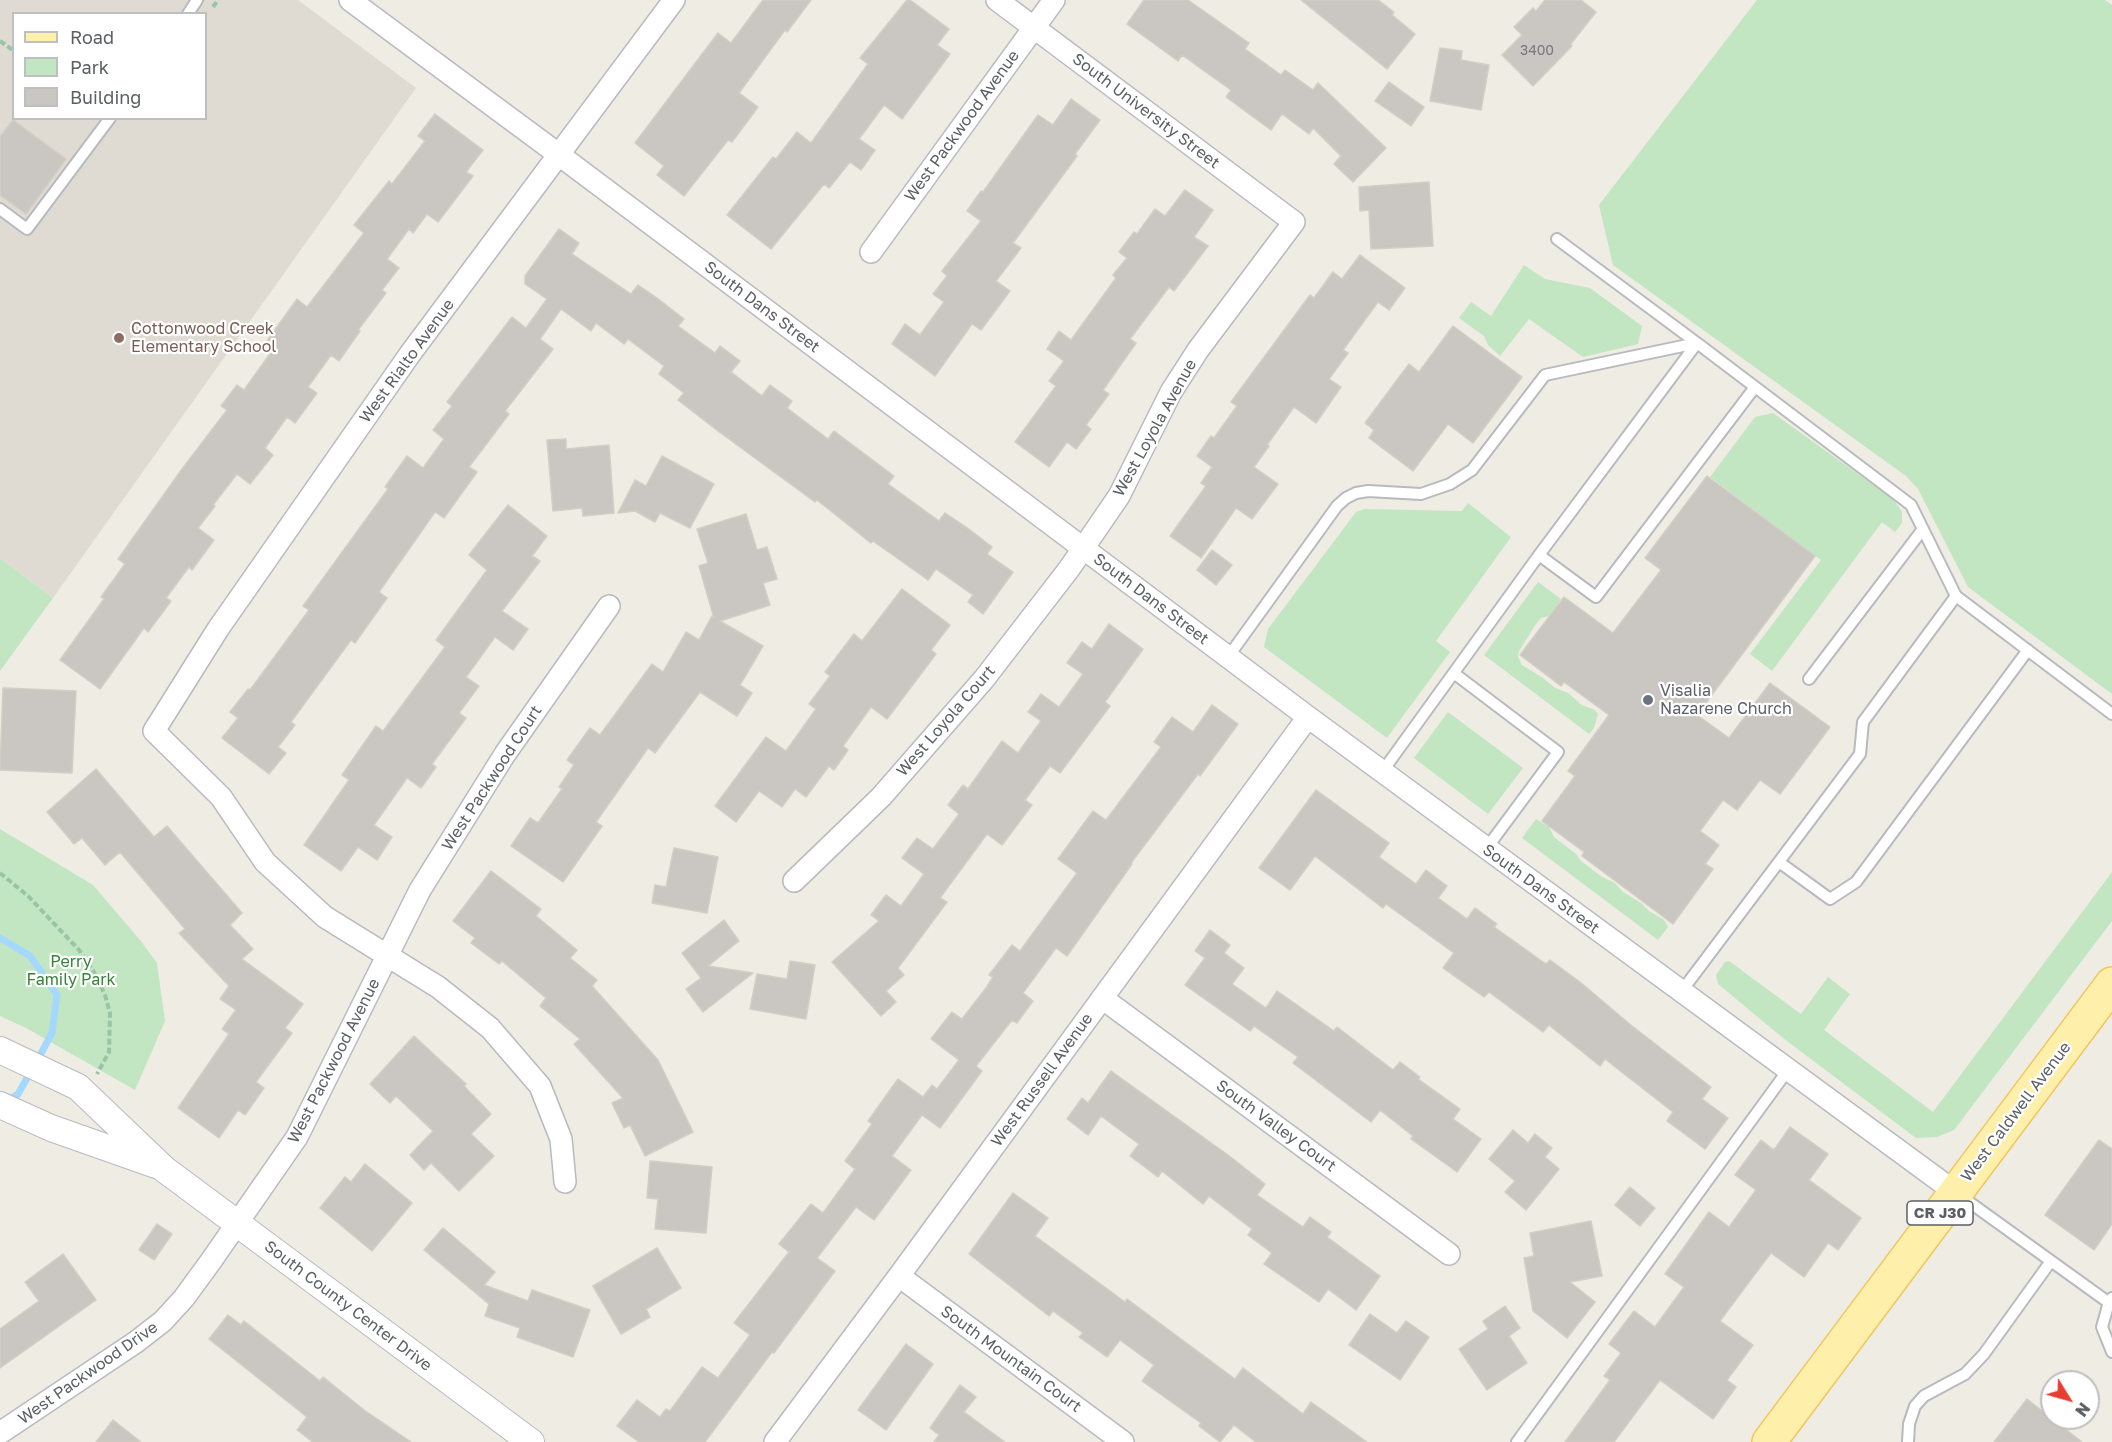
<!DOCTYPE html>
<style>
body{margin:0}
#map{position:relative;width:2112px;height:1442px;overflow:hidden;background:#efece4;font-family:"Golos Text",sans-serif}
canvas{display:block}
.legend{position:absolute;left:12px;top:12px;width:195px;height:108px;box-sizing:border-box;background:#fff;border:2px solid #bebfc1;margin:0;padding:8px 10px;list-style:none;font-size:18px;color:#5c6065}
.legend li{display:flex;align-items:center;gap:12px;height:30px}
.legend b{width:30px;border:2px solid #bebfc1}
.north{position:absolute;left:2040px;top:1370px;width:60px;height:60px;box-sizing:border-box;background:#fff;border:2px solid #bebfc1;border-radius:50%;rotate:127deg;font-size:16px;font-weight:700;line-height:24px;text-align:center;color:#5c6065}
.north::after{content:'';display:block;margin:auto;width:21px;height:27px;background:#e73e32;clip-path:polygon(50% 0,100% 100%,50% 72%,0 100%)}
</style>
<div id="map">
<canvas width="2112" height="1442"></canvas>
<ul class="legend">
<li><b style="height:8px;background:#fef0aa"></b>Road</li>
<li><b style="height:16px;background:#c1e6c1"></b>Park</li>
<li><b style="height:16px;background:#cac7c2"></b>Building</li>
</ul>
<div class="north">N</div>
</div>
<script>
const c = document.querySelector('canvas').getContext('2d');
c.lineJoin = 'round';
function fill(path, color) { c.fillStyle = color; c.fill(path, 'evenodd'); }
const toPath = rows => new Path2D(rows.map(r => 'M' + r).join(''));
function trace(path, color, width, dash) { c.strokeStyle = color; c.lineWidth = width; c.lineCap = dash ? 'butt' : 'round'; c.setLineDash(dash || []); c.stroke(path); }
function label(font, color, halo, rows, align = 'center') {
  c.font = font + ' "Golos Text",sans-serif'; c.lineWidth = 4.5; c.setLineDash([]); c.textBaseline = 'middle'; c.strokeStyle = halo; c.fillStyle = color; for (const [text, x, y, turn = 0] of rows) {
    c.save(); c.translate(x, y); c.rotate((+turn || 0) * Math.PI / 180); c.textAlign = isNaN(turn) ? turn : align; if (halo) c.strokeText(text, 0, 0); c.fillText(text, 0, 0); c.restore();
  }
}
fill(toPath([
 [0,0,298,0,416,88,53,598,0,558],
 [14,14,206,14,206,118,14,118]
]), '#dfdbd2');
fill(toPath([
 [1757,0,2105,0,2112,5,2112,694,1968,587,1918,489,1906,476,1613,265,1599,205],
 [1524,265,1545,279,1590,288,1642,326,1638,344,1583,357,1529,319,1500,356,1488,345,1484,336,1459,318,1471,302,1491,316],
 [1773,413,1894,500,1902,512,1902,523,1895,532,1882,522,1772,671,1750,654,1821,560,1710,477,1755,417],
 [1468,503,1511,537,1436,641,1450,652,1387,738,1264,647,1268,629,1356,512,1364,509,1462,511],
 [0,558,53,598,0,671],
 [1538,582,1561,599,1549,616,1541,618,1536,624,1519,651,1518,657,1522,665,1543,678,1555,688,1568,693,1582,705,1595,710,1598,714,1594,728,1589,734,1484,655],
 [1448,712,1523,768,1488,814,1414,758],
 [1536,819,1549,827,1554,837,1576,854,1581,861,1602,877,1615,883,1623,892,1641,903,1649,911,1664,920,1668,927,1658,940,1522,838],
 [0,829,93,885,140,940,157,963,165,1021,135,1090,26,1028,0,1016],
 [2112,872,2112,921,1954,1130,1937,1137,1916,1138,1783,1038,1718,984,1716,975,1725,962,1729,961,1801,1014,1828,977,1850,994,1824,1030,1933,1112]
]), '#c1e6c1');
trace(toPath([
 [0,938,30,956,57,995,52,1033,37,1061],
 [7,1101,18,1094,31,1071]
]), '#a5d8fe', 7);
const building = toPath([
 [763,0,811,0,787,32,785,30,739,93,758,107,732,142,728,140,684,196,657,175,664,166,635,143,718,33,731,43,763,0],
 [907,0,910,0,949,29,937,45,950,54,902,119,884,105,859,139,875,150,861,170,850,162,829,188,824,184,771,249,727,215,773,157,776,159,797,132,811,143,868,64,860,58,907,0],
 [1144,0,1188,0,1249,43,1245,49,1281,75,1285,70,1313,90,1318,83,1386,148,1353,182,1334,164,1341,156,1313,128,1309,134,1282,114,1271,130,1226,97,1231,90,1182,55,1178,61,1127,24,1144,0],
 [1301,0,1378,0,1394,12,1392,15,1415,34,1387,69,1301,0],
 [1545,0,1581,0,1596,12,1570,45,1572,46,1533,86,1502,55,1522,35,1514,27,1533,8,1536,11,1545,0],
 [1440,48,1462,51,1461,60,1489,65,1481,110,1430,101,1440,48],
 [1389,82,1424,107,1411,126,1375,101,1389,82],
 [1071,99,1100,120,1075,154,1077,156,1013,243,1021,248,996,281,1010,291,981,330,972,324,935,376,892,344,905,324,920,335,944,302,933,294,947,276,942,271,981,221,967,211,981,191,983,192,1038,115,1053,125,1071,99],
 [435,114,483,150,466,172,473,176,438,222,427,214,413,233,409,229,387,259,399,268,382,290,386,293,358,330,360,331,339,361,331,355,308,387,317,393,295,423,287,417,265,448,273,455,250,484,237,474,213,505,215,506,198,528,214,540,192,570,189,567,166,598,171,601,148,632,144,628,100,689,60,660,104,599,101,597,125,564,118,559,182,469,227,410,221,406,237,385,244,390,272,351,264,345,297,299,307,307,364,233,354,225,389,181,392,184,425,141,418,136,435,114],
 [13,120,66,159,26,214,0,195,0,137,13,120],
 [1429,182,1433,246,1371,249,1369,210,1360,211,1359,187,1429,182],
 [1185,190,1213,210,1194,237,1208,246,1174,291,1169,287,1130,339,1136,343,1103,390,1109,394,1086,425,1091,429,1076,449,1067,442,1049,467,1015,442,1056,386,1049,381,1064,361,1047,349,1059,331,1071,340,1116,278,1113,275,1127,258,1119,252,1134,232,1137,234,1155,209,1165,216,1185,190],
 [559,229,579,243,572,254,631,294,638,285,657,298,684,319,678,326,715,353,720,346,740,361,731,372,762,396,770,385,792,401,787,408,828,439,834,431,894,476,888,484,939,521,945,513,966,527,992,547,987,554,1013,572,983,614,968,602,973,595,936,569,928,580,873,541,871,543,817,500,815,502,718,431,678,400,684,393,659,374,664,366,628,339,624,344,596,323,591,331,561,309,540,339,553,349,505,411,509,414,469,467,477,472,444,518,435,512,379,592,387,598,355,643,351,640,291,722,295,725,278,747,286,753,269,774,222,738,238,718,230,712,248,689,250,690,309,610,303,606,388,489,385,487,407,456,423,468,444,439,433,430,452,406,447,402,477,363,512,317,526,328,547,299,525,284,525,276,559,229],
 [1360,255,1405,288,1389,310,1378,302,1343,350,1348,353,1329,379,1341,387,1316,423,1294,407,1267,445,1269,446,1254,467,1278,484,1252,519,1236,508,1201,558,1170,536,1206,486,1201,483,1212,467,1197,456,1211,436,1214,438,1237,406,1231,402,1310,295,1314,298,1333,272,1342,279,1360,255],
 [1453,326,1522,377,1473,443,1448,424,1413,471,1369,438,1374,430,1365,423,1409,364,1419,372,1453,326],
 [566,439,566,449,609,445,614,513,583,516,582,508,553,511,547,440,566,439],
 [662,456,714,484,690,528,660,513,655,522,635,511,618,513,635,480,646,486,662,456],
 [1707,476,1815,556,1697,715,1729,738,1770,683,1830,727,1780,794,1760,780,1737,810,1723,800,1700,831,1719,845,1705,864,1713,869,1673,924,1582,856,1584,852,1542,821,1575,776,1568,771,1609,715,1564,682,1561,686,1520,655,1564,597,1613,633,1661,570,1645,558,1707,476],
 [508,505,547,536,532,556,540,561,502,611,528,629,513,650,495,637,466,677,479,686,459,713,466,718,432,764,436,767,421,788,407,778,374,825,392,837,377,860,358,847,341,871,304,845,349,780,342,775,376,726,383,731,445,647,436,640,487,570,469,555,508,505],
 [746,514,757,550,767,547,777,579,763,583,770,605,720,621,763,646,740,685,752,693,737,716,700,692,655,753,648,748,596,822,602,826,563,882,511,846,530,818,538,823,562,789,559,787,574,765,567,760,590,728,600,735,652,664,663,672,686,632,699,640,712,616,714,618,699,566,708,563,697,529,746,514],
 [1212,550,1232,565,1216,585,1197,570,1212,550],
 [902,589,950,625,931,650,936,654,887,719,871,707,843,746,848,750,834,770,829,766,806,797,795,789,782,807,759,791,736,822,715,806,766,737,786,751,816,709,809,704,830,676,825,672,854,634,862,641,902,589],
 [1109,624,1143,649,1105,702,1110,706,1060,773,1050,766,1025,800,1032,805,1002,845,987,834,940,898,947,902,898,968,904,975,886,991,896,1002,881,1016,832,962,879,921,871,915,886,895,901,906,924,874,902,858,917,838,933,849,959,814,948,805,963,785,968,789,1002,741,1018,753,1041,721,1028,712,1041,694,1059,707,1083,674,1067,663,1082,642,1092,649,1109,624],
 [3,688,76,691,72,773,0,770,3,688],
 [1212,705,1238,724,1200,776,1198,774,1131,863,1132,864,1067,956,1056,948,1023,993,1033,1001,1017,1023,1012,1020,976,1066,982,1071,940,1128,922,1115,892,1156,911,1170,874,1220,856,1207,817,1258,835,1271,774,1353,772,1352,705,1442,639,1442,617,1426,637,1400,660,1417,666,1409,670,1411,702,1367,718,1378,750,1335,734,1323,789,1252,779,1244,811,1204,823,1213,855,1169,845,1161,872,1124,868,1121,898,1079,923,1097,932,1085,937,1089,959,1060,931,1039,952,1012,962,1019,986,988,993,977,989,975,1012,945,1020,951,1077,873,1058,859,1093,811,1106,820,1161,747,1154,742,1172,717,1193,732,1212,705],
 [96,769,154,837,167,826,242,913,230,925,253,949,242,959,303,1004,285,1028,292,1033,256,1082,264,1088,245,1115,238,1110,219,1138,178,1108,229,1034,222,1029,236,1010,220,999,229,986,179,933,185,929,120,852,105,865,82,838,74,844,47,812,96,769],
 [1316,790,1389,843,1379,857,1416,884,1426,870,1447,886,1438,898,1467,919,1475,908,1497,924,1494,927,1546,964,1550,960,1580,982,1632,1026,1711,1087,1702,1099,1728,1118,1705,1149,1667,1121,1673,1112,1605,1059,1600,1066,1549,1025,1543,1032,1489,992,1484,997,1443,968,1454,953,1386,904,1383,908,1315,856,1290,890,1259,868,1316,790],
 [674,848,718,857,707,913,652,903,655,885,666,887,674,848],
 [491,871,541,909,536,916,577,950,570,958,597,980,592,986,658,1060,693,1132,645,1156,630,1125,624,1128,612,1103,623,1098,574,1044,580,1039,540,1006,546,998,502,961,499,964,471,943,475,938,453,921,491,871],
 [724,920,739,941,708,966,753,973,703,1012,686,989,701,978,682,953,724,920],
 [1210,930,1230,945,1224,953,1244,968,1232,984,1266,1008,1277,991,1334,1031,1337,1027,1393,1070,1400,1062,1420,1077,1418,1079,1460,1109,1453,1119,1481,1139,1457,1172,1411,1139,1413,1136,1380,1110,1371,1122,1293,1063,1298,1057,1254,1026,1250,1031,1185,985,1205,958,1195,951,1210,930],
 [790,961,815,965,806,1019,750,1009,757,974,787,979,790,961],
 [414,1036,466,1084,464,1086,491,1114,471,1134,494,1156,459,1191,431,1163,424,1170,410,1155,433,1131,396,1096,390,1103,370,1084,414,1036],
 [1111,1071,1228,1155,1265,1184,1257,1195,1303,1227,1310,1217,1331,1232,1327,1237,1380,1276,1356,1310,1328,1289,1319,1302,1264,1264,1272,1253,1248,1235,1252,1229,1209,1196,1203,1204,1162,1171,1158,1177,1130,1156,1139,1144,1101,1116,1088,1135,1067,1119,1082,1098,1088,1103,1111,1071],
 [1790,1127,1828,1154,1809,1180,1861,1218,1838,1250,1828,1243,1804,1277,1771,1253,1749,1282,1720,1321,1753,1345,1727,1380,1736,1387,1713,1419,1660,1380,1614,1442,1565,1442,1610,1380,1604,1376,1621,1353,1609,1344,1634,1311,1655,1327,1684,1287,1665,1274,1709,1212,1729,1227,1756,1190,1735,1175,1761,1140,1774,1150,1790,1127],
 [1513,1130,1528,1143,1535,1134,1552,1148,1545,1157,1559,1169,1526,1210,1505,1192,1515,1181,1489,1159,1513,1130],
 [2099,1140,2112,1149,2112,1224,2094,1250,2045,1215,2099,1140],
 [650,1161,712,1167,706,1233,655,1229,658,1199,647,1198,650,1161],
 [365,1164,412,1203,372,1251,320,1208,345,1177,351,1182,365,1164],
 [1630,1187,1655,1208,1640,1226,1615,1205,1630,1187],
 [1013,1193,1048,1218,1035,1236,1125,1302,1127,1299,1235,1379,1243,1368,1303,1414,1311,1402,1367,1442,1256,1442,1234,1425,1220,1442,1199,1426,1201,1423,1142,1381,1154,1365,1120,1340,1107,1357,1079,1337,1083,1333,1053,1311,1049,1316,969,1254,1013,1193],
 [1591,1221,1602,1276,1570,1282,1595,1302,1567,1338,1533,1311,1524,1258,1534,1256,1530,1233,1591,1221],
 [157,1224,172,1234,154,1260,139,1250,157,1224],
 [443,1228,495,1272,484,1285,528,1301,532,1290,590,1310,573,1357,517,1337,520,1328,485,1316,489,1304,424,1250,443,1228],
 [657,1248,681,1288,646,1309,650,1317,621,1334,593,1286,657,1248],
 [63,1254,96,1300,0,1368,0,1329,39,1301,25,1282,63,1254],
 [1505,1306,1520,1328,1509,1336,1527,1363,1487,1390,1459,1349,1488,1329,1483,1321,1505,1306],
 [1370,1314,1397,1333,1406,1321,1429,1337,1400,1380,1349,1345,1370,1314],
 [228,1315,241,1325,244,1321,320,1381,323,1377,364,1410,411,1442,313,1442,297,1430,307,1417,209,1339,228,1315],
 [906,1344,933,1364,886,1430,858,1410,906,1344],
 [960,1385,976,1397,964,1412,1005,1442,934,1442,939,1435,930,1428,960,1385],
 [2027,1399,2082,1442,1994,1442,2027,1399],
 [113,1420,141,1442,96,1442,113,1420]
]);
fill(building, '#cac7c2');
trace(building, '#d3cec3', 1.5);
const service = toPath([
 [188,14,197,0],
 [0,209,27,229,110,118],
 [1539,555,1596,597,1755,387],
 [1956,596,2112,714],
 [1228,657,1337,506,1346,498,1356,493,1368,491,1421,494,1450,484,1472,470,1545,375,1697,343,1911,505,1956,596,1863,722,1860,754,1681,992],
 [1455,674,1558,752,1486,849],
 [1809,679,1923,529],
 [1382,772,1539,555,1697,343,1557,239],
 [1779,862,1830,899,1856,882,2028,650],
 [1958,1194,2112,1305],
 [2112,1298,2109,1302,2102,1327,2112,1352],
 [1517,1442,1788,1070],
 [1908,1442,1909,1424,1915,1406,1924,1396,1965,1374,1984,1354,2051,1261]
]);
const minor = toPath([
 [350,0,558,154,1308,717,1955,1192],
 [871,252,1054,0],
 [794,881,881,797,984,679,1069,569,1119,496,1171,392,1198,350,1294,222,997,0],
 [1102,998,1449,1254],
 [565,1182,561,1139,540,1086,490,1028,438,987,325,917,265,862,221,797,154,731,218,629,410,354,674,0],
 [899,1276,1123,1442],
 [0,1433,136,1342,163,1321,184,1298,211,1261,297,1137,420,890,505,754,609,606],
 [775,1442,899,1276,1308,717]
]);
const tertiary = toPath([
 [0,1050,78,1087,164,1169,531,1442],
 [0,1105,51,1128,156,1165]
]);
const primary = toPath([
 [1769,1442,2112,984]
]);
trace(service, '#b7babe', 14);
trace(minor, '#b7babe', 24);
trace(tertiary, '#b7babe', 28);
trace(primary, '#f0c55c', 36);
trace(toPath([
 [213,7,218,0],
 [0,41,14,51],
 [0,873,28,896,79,950,94,972,105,995,110,1013,109,1052,97,1074]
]), '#98c5a5', 4, [6, 3]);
trace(service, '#fff', 10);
trace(minor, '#fff', 21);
trace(tertiary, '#fff', 26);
trace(primary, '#fef0aa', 33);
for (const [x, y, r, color] of [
 [119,338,6,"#8d6e63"],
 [1648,700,6,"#6b7280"]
]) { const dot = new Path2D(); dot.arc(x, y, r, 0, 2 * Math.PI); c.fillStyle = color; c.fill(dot); trace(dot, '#fff', 2); }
label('14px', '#787a7c', null, [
 ["3400",1537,51]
]);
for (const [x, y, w] of [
 [1940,1213,66]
]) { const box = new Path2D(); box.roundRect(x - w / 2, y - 12, w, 24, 4.5); c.fillStyle = '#fff'; c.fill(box); trace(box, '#5c6065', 1.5); }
label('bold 15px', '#5c6065', null, [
 ["CR J30",1940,1213]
]);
label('16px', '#5c6065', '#fff', [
 ["South University Street",1146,111,37],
 ["West Packwood Avenue",962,126,-54],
 ["South Dans Street",762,307,37],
 ["West Rialto Avenue",407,361,-54],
 ["West Loyola Avenue",1155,428,-61],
 ["South Dans Street",1151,599,37],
 ["West Loyola Court",946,721,-49],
 ["West Packwood Court",492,778,-57],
 ["South Dans Street",1541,889,36],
 ["West Packwood Avenue",334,1061,-63],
 ["West Russell Avenue",1042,1080,-54],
 ["West Caldwell Avenue",2016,1112,-53],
 ["South Valley Court",1276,1126,36],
 ["South County Center Drive",348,1306,37],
 ["South Mountain Court",1011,1359,36],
 ["West Packwood Drive",88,1373,-35]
]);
label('16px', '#785e54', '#fff', [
 ["Cottonwood Creek",131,329],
 ["Elementary School",131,347]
], 'left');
label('16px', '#5b616d', '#fff', [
 ["Visalia",1660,691],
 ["Nazarene Church",1660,709]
], 'left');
label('16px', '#358338', '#fff', [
 ["Perry",71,962],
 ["Family Park",71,980]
]);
</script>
